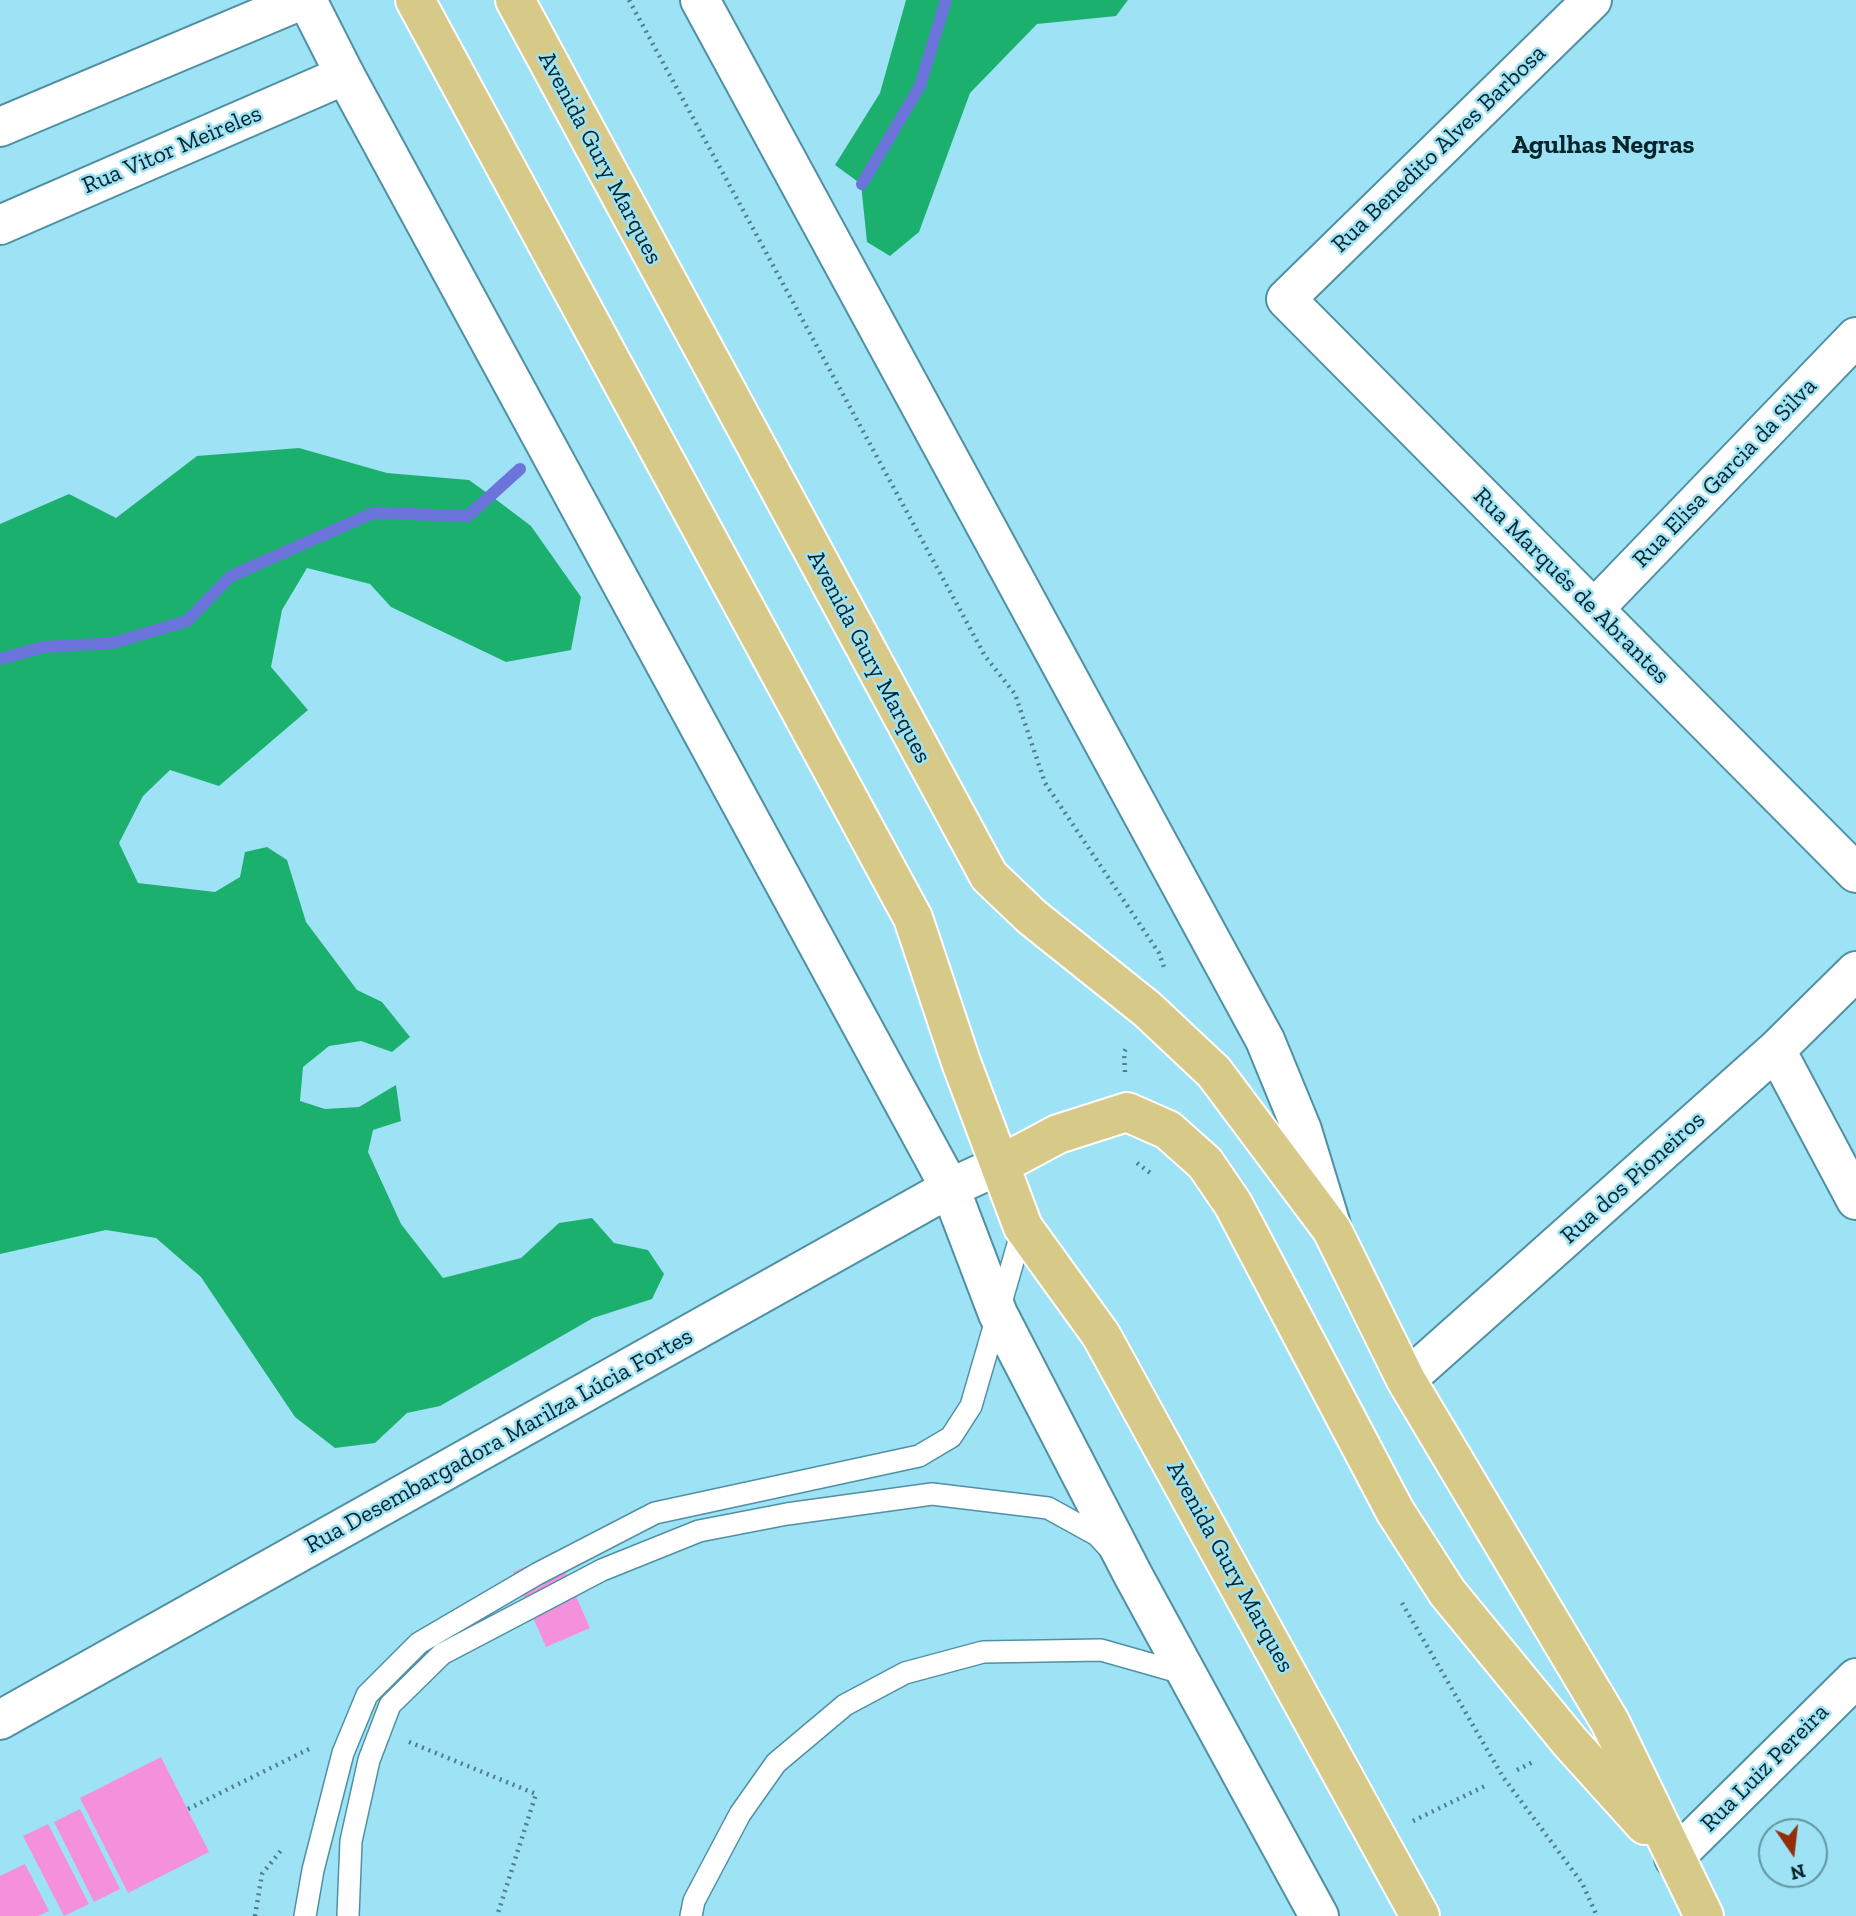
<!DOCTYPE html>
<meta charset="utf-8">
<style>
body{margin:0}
#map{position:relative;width:1856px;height:1916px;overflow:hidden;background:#9ee2f5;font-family:"Zilla Slab",serif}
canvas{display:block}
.north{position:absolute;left:1758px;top:1818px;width:70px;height:70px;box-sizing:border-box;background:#9ee2f5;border:2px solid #6296a4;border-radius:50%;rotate:166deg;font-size:19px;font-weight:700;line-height:28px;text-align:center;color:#07242b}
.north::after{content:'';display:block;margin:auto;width:24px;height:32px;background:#942d0a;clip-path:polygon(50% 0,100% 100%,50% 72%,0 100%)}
</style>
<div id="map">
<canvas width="1856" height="1916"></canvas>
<div class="north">N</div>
</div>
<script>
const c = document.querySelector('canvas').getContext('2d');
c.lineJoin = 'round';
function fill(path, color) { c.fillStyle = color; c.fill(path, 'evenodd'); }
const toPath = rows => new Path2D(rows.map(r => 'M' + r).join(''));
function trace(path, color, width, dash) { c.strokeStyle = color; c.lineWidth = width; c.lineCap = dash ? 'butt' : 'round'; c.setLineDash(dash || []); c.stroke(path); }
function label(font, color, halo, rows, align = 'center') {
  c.font = font + ' "Zilla Slab",serif'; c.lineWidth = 5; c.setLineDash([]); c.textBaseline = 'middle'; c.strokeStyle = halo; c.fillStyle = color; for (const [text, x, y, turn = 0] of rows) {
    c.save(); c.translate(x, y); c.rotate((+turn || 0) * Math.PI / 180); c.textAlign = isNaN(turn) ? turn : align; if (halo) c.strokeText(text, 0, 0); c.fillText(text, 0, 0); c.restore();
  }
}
fill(toPath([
 [906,0,1128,0,1116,16,1037,24,970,93,919,232,890,256,867,242,861,184,835,165,880,93],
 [299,448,387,473,469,480,490,495,531,526,581,597,571,650,506,662,391,607,370,584,307,568,282,610,271,667,308,710,219,786,170,770,143,796,119,843,138,883,215,892,240,877,245,852,267,847,287,860,306,922,357,990,382,1002,410,1037,392,1052,361,1041,329,1046,303,1067,300,1101,325,1109,359,1107,396,1085,401,1121,373,1130,368,1152,401,1224,443,1278,521,1258,559,1223,592,1218,614,1243,648,1250,664,1274,652,1299,593,1318,440,1406,407,1413,375,1443,335,1448,295,1417,201,1277,156,1238,106,1230,0,1254,0,524,69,494,116,518,197,456]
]), '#1cb06e');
trace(toPath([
 [862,184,920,86,946,0],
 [0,659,44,647,113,643,187,621,231,576,373,513,468,516,520,469]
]), '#6b74da', 12);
fill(toPath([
 [557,1553,590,1628,546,1647,513,1572],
 [161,1757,209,1852,128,1893,80,1798],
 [80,1809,120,1889,94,1902,54,1822],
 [48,1824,89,1904,64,1916,23,1836],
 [25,1864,49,1911,38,1916,0,1916,0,1876]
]), '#f590dc');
const service = toPath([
 [305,1916,313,1870,343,1753,367,1695,419,1643,537,1574,655,1513,919,1456,951,1437,971,1406,1023,1227],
 [348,1916,351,1841,369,1760,390,1705,442,1654,602,1570,699,1531,787,1514,932,1494,1048,1508,1097,1535,1110,1549],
 [691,1916,694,1901,740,1814,776,1763,845,1705,905,1673,983,1652,1101,1650,1189,1675]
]);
const minor = toPath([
 [1592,0,1286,299,1856,873],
 [1594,609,1856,337],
 [1776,1050,1856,1200],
 [1406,1380,1776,1050,1856,971],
 [1674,1858,1856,1678]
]);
const tertiary = toPath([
 [0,127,302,0],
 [0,225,345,75],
 [0,1720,950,1188,1000,1165]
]);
const secondary = toPath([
 [307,0,345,75,950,1188,998,1314,1133,1575,1319,1916],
 [700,0,1265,1040,1302,1130,1331,1225]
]);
const primary = toPath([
 [415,0,913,918,961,1062,1023,1227,1101,1335,1420,1916],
 [515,0,989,876,1032,917,1147,1009,1214,1072,1332,1230,1406,1380,1610,1722,1704,1916],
 [1000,1165,1058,1134,1127,1112,1168,1130,1205,1163,1233,1204,1395,1511,1447,1592,1570,1742,1645,1825]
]);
trace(service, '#4f91a3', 24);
trace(minor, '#4f91a3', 42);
trace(tertiary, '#4f91a3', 42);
trace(secondary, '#4f91a3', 42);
trace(primary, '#fff', 42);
trace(toPath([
 [629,0,985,656,1015,694,1045,783,1159,953,1165,970],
 [1125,1072,1124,1052,1127,1047],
 [1137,1163,1153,1175],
 [1402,1603,1503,1777,1582,1883,1597,1916],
 [409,1742,536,1794,497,1916],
 [1517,1770,1535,1761],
 [188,1809,311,1748],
 [1413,1821,1487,1785],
 [255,1916,262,1874,283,1848]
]), '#4f7f8c', 4.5, [2, 5]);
trace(service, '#fff', 21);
trace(minor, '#fff', 38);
trace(tertiary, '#fff', 38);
trace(secondary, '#fff', 38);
trace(primary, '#d7ca89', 38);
label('24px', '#07242b', '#9ee2f5', [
 ["Rua Benedito Alves Barbosa",1439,149,-44],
 ["Rua Vitor Meireles",172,150,-23],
 ["Avenida Gury Marques",600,158,62],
 ["Rua Elisa Garcia da Silva",1725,473,-46],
 ["Rua Marquês de Abrantes",1571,586,45],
 ["Avenida Gury Marques",869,657,62],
 ["Rua dos Pioneiros",1633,1178,-42],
 ["Rua Desembargadora Marilza Lúcia Fortes",499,1441,-29],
 ["Avenida Gury Marques",1230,1567,61],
 ["Rua Luiz Pereira",1765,1768,-45]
]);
label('bold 26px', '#07242b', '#9ee2f5', [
 ["Agulhas Negras",1603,146]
]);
</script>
